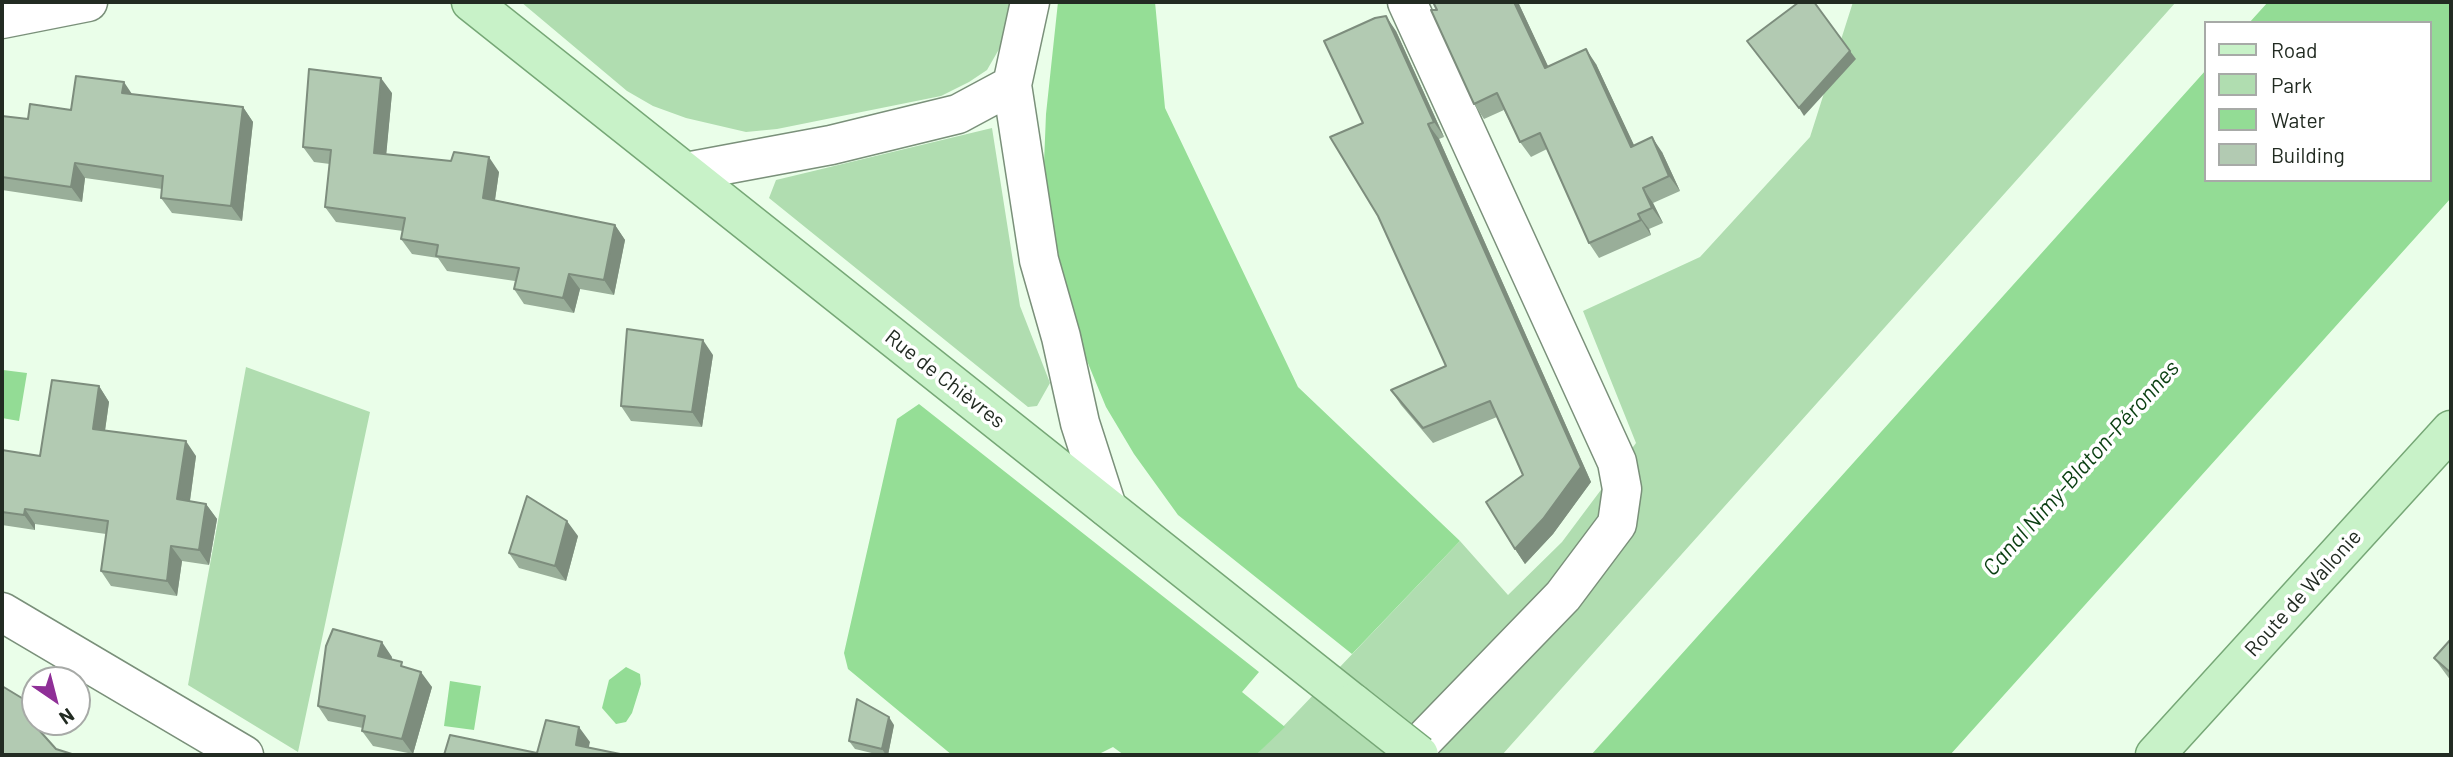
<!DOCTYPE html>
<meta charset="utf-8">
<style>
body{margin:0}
#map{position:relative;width:2453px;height:757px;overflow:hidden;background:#eafee9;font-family:Barlow,sans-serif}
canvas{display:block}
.frame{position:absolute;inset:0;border:4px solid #222b22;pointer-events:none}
.legend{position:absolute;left:2204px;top:21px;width:228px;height:161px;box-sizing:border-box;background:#fff;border:2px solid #a7aaa7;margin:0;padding:9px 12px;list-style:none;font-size:21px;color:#222b22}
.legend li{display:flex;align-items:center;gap:14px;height:35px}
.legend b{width:35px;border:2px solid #a7aaa7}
.north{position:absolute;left:21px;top:666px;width:70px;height:70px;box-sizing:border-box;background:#fff;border:2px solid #a7aaa7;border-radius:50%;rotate:145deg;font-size:19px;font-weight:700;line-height:28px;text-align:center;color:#222b22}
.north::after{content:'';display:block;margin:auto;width:24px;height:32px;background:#8f2f97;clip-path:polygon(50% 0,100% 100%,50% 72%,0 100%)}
</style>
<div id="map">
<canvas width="2453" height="757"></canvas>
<div class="frame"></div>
<ul class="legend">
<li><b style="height:9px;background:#c8f2c8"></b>Road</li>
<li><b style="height:19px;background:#b0ddb0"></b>Park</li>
<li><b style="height:19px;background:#93dc95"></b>Water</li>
<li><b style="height:19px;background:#b2cab2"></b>Building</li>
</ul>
<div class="north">N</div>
</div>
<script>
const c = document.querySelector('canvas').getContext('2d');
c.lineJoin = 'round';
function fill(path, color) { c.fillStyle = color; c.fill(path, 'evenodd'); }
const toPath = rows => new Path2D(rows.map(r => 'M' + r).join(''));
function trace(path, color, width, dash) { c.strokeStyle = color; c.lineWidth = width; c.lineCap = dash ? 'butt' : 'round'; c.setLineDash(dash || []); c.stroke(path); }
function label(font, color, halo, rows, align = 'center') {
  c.font = font + ' Barlow,sans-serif'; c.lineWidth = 7; c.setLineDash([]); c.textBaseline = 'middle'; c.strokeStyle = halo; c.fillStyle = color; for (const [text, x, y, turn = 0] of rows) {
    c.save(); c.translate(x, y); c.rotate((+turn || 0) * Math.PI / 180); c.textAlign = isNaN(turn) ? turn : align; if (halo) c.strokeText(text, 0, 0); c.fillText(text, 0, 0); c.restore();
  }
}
fill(toPath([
 [521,2,1012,2,1002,44,987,70,969,82,941,96,777,129,746,132,686,118,653,106,627,91],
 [1853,2,2176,2,1502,755,1256,755,1460,541,1508,595,1562,542,1636,443,1583,311,1700,257,1810,137],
 [992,128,1020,306,1050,383,1037,406,1028,407,769,198,776,180],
 [246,367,370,412,298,752,188,685]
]), '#b0ddb0');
fill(toPath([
 [1058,2,1155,2,1165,108,1298,387,1460,541,1352,654,1178,515,1134,454,1106,407,1085,356,1071,308,1043,188,1046,114],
 [919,404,1259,672,1242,692,1285,727,1256,755,1124,755,1113,747,1097,755,952,755,848,669,844,653,897,419]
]), '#95de96');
fill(toPath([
 [2268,2,2451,2,2451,198,1950,755,1591,755,2206,70,2206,180,2430,180,2430,23,2249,23],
 [3,370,27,373,19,421,2,418],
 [626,667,640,674,641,684,632,713,626,722,616,724,602,708,609,680],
 [450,681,481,686,474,730,444,726]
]), '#93dc95');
const minor = toPath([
 [1407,2,1617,462,1622,489,1617,524,1563,596,1409,755],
 [2,19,88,2],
 [1012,85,1039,260,1061,337,1080,423,1107,507],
 [686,172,831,145,958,114,1012,85,1030,2],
 [2,612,244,755]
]);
const major = toPath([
 [471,2,1353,703],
 [2155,755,2451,430]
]);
trace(minor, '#7a907a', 41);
trace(major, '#76a776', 41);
trace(minor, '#fff', 38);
trace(major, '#c8f2c8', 38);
const majorBridge = toPath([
 [1353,703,1419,755]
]);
trace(majorBridge, '#76a776', 41, []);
trace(majorBridge, '#c8f2c8', 38);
fill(toPath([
 [1433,2,1518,2,1548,67,1596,64,1634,146,1662,152,1680,191,1653,203,1663,223,1649,229,1651,235,1599,258,1589,243,1547,149,1531,157,1520,142,1504,110,1484,119,1474,104],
 [1396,31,1444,137,1439,139,1591,482,1553,534,1525,564,1515,549,1523,475,1497,417,1433,443,1401,405,1391,390,1446,366],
 [392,93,386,154,499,172,495,200,615,225,625,240,614,295,580,289,574,313,524,304,514,289,515,281,447,271,438,258,412,254,401,239,403,231,336,222,325,207,330,164,314,162,303,147],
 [132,94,243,107,253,122,242,221,172,213,161,198,162,189,85,178,82,202,2,190,2,116,28,119],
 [713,355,702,427,631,421,621,406],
 [99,386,109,402,105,431,196,456,190,501,206,504,217,519,209,565,182,561,177,596,111,586,101,571,106,534,35,524,35,530,2,525,2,450,40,456],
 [578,536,566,581,519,568,509,553],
 [2451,639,2451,681,2434,658],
 [392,657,392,659,406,668,432,687,413,754,373,746,362,731,363,728,328,721,318,706],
 [894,725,888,755,880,755,855,749,849,741]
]), '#99ae99');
fill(toPath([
 [1514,2,1518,2,1556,83,1545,68],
 [1386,16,1396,31,1444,137,1434,122],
 [1586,49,1596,64,1642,162,1631,147],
 [1850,51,1856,59,1804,116,1799,108],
 [381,78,392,93,385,168,374,153],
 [124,82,134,97,122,93],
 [243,107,253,122,242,221,231,206],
 [1428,124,1439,139,1591,482,1553,534,1525,564,1515,549,1581,467],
 [1652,137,1662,152,1680,191,1669,176],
 [489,157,499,172,493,213,483,198],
 [75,163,85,178,82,202,71,187],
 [1643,188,1653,203,1663,223,1652,208],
 [1638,214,1649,229,1651,235,1641,220],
 [615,225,625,240,614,295,604,280],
 [569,274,580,289,574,313,563,298],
 [703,340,713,355,702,427,692,412],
 [99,386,109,402,103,444,93,429],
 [186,441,196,456,188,514,177,499],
 [206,504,217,519,209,565,199,550],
 [25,509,35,524,35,530,24,515],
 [567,521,578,536,566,581,555,566],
 [171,546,182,561,177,596,167,581],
 [382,642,392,657,389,671,378,656],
 [421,672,432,687,413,754,402,739],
 [35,712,35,722,48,723,41,735,30,720],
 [889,717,894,725,888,755,886,755,882,749],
 [579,727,590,742,587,755,576,745]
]), '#7d8d7d');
const building = toPath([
 [1433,2,1514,2,1545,68,1586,49,1631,147,1652,137,1669,176,1643,188,1652,208,1638,214,1641,220,1589,243,1540,133,1520,142,1497,93,1474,104,1431,10,1437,10,1433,2],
 [1799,2,1814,2,1850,51,1799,108,1747,41,1799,2],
 [1386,16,1434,122,1428,124,1581,467,1543,519,1515,549,1486,502,1523,475,1490,401,1423,428,1391,390,1446,366,1378,216,1330,137,1363,123,1324,41,1375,18,1386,16],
 [309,69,381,78,374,153,451,161,454,152,489,157,483,198,615,225,604,280,569,274,563,298,514,289,519,268,436,256,438,245,401,239,405,218,325,207,331,150,303,147,309,69],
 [76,76,124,82,122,93,243,107,231,206,161,198,163,176,75,163,71,187,2,177,2,116,28,119,30,104,71,110,76,76],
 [627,329,703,340,692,412,621,406,627,329],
 [52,380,99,386,93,429,186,441,177,499,206,504,199,550,171,546,167,581,101,571,108,521,25,509,24,515,2,512,2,450,40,456,52,380],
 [527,496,567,521,555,566,509,553,527,496],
 [333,629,382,642,378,656,402,662,401,666,421,672,402,739,362,731,365,716,318,706,326,646,333,629],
 [2451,639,2451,673,2434,658,2451,639],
 [2,686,35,706,35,712,30,720,56,749,75,755,2,755,2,686],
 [857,699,889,717,882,749,849,741,857,699],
 [546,720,579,727,576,745,625,755,444,755,450,735,537,753,546,720]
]);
fill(building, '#b2cab2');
trace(building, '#7d8d7d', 2);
label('21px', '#222b22', '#fff', [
 ["Rue de Chièvres",945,379,38],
 ["Route de Wallonie",2303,593,-48]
]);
label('italic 23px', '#093e10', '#fff', [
 ["Canal Nimy-Blaton-Péronnes",2081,468,-48]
]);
</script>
